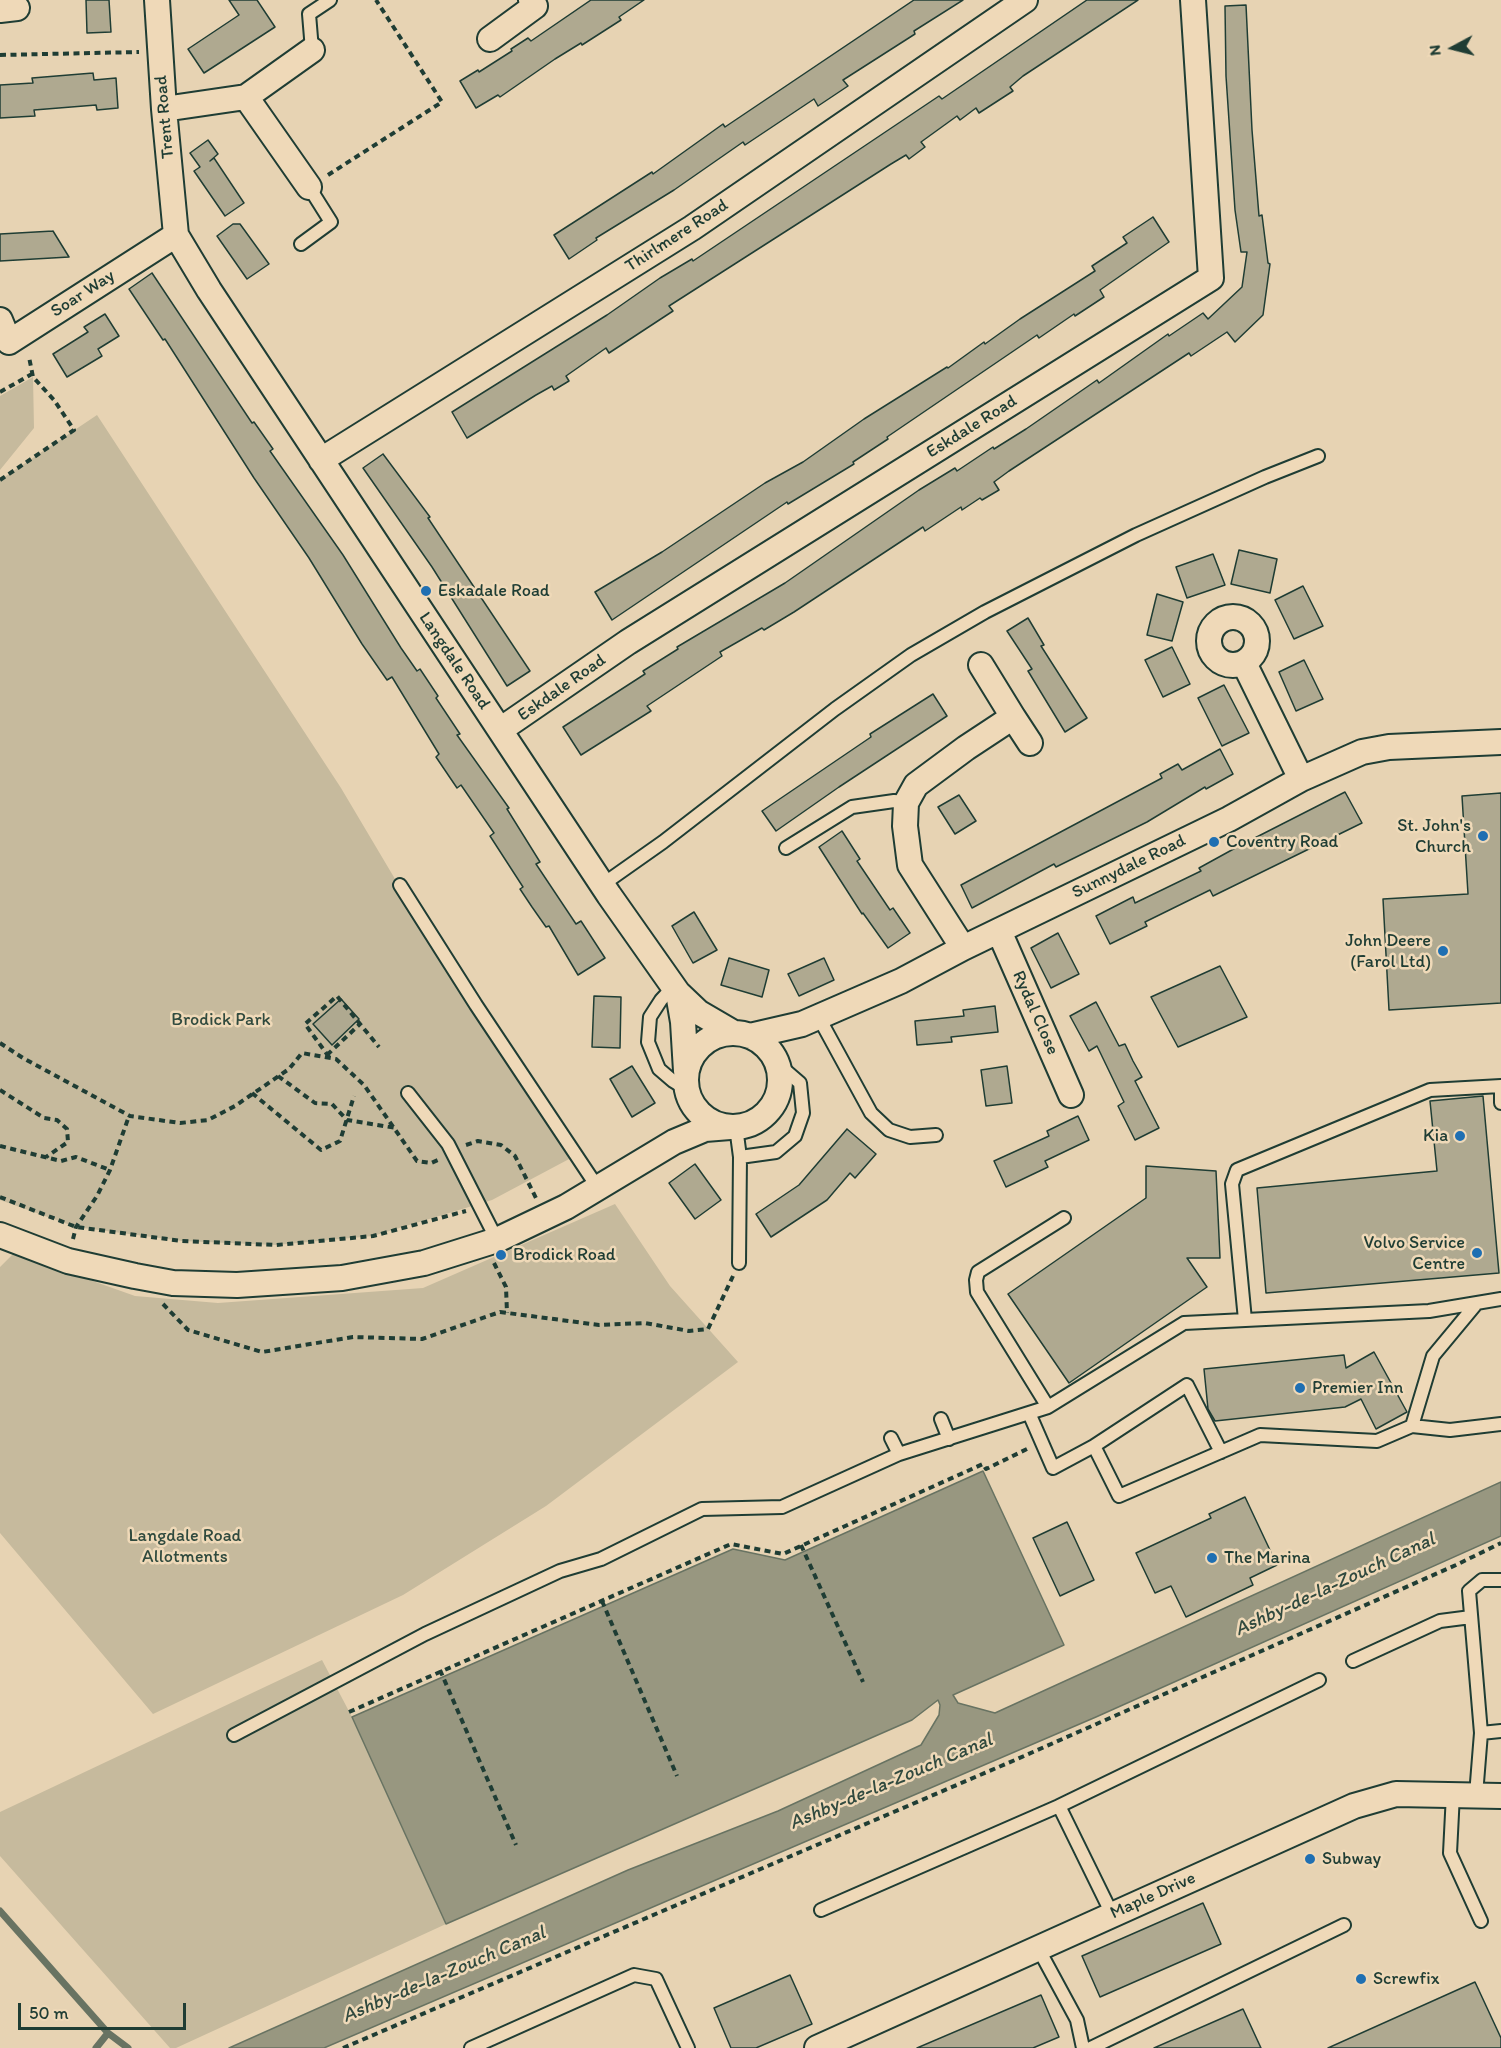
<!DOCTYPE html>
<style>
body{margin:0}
#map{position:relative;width:1501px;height:2048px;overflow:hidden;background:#e7d3b3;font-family:Itim,sans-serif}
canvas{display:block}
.north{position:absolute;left:1423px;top:18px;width:60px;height:60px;-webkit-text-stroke:4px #efd9b8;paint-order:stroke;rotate:263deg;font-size:16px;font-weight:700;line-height:24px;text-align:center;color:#1f3d34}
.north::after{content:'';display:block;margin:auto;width:21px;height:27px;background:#1f3d34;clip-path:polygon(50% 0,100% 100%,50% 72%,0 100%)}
.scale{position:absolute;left:18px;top:2003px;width:168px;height:27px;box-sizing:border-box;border:3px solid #1f3d34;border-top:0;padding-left:8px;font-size:18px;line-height:21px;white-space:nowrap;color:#1f3d34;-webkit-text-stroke:4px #efd9b8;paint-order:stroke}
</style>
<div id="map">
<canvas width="1501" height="2048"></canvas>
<div class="north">N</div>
<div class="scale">50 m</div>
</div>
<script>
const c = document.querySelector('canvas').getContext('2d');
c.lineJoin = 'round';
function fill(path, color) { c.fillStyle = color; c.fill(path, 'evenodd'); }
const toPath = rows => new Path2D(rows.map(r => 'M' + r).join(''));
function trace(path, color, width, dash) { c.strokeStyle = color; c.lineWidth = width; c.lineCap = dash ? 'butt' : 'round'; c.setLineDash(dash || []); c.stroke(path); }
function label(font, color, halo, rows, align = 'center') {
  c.font = font + ' Itim,sans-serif'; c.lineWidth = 5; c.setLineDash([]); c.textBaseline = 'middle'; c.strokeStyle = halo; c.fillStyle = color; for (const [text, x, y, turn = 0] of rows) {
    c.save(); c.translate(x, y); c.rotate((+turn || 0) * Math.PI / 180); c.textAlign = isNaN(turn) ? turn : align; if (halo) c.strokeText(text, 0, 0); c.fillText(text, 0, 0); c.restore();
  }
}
fill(toPath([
 [33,377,34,428,0,470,0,396],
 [97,415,341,788,452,975,571,1158,492,1200,373,1236,276,1245,182,1241,76,1227,0,1200,0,480],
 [615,1204,670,1286,738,1362,546,1506,403,1595,153,1714,0,1533,0,1267,14,1253,135,1296,218,1303,423,1288],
 [322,1660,352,1717,446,1924,176,2048,170,2048,0,1856,0,1812]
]), '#c6ba9d');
const water = toPath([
 [983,1471,1064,1645,953,1695,958,1703,995,1713,1501,1482,1501,1536,1096,1717,324,2048,229,2048,628,1870,778,1811,921,1745,939,1715,940,1705,938,1700,912,1720,446,1924,352,1717,733,1549,785,1560,983,1471]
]);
fill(water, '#989780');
trace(water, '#687362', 1.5);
trace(toPath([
 [0,1911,108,2033,128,2048],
 [96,2048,108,2033]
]), '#687362', 7);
const building = toPath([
 [86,0,109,0,111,32,87,33,86,0],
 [229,0,257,0,275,27,204,73,188,49,239,15,229,0],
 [591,0,644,0,619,17,621,20,582,45,581,43,555,59,500,97,498,95,476,108,460,81,478,70,479,72,512,51,511,49,528,38,531,41,591,0],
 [914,0,963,0,914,31,915,34,843,80,848,86,818,106,814,99,745,145,743,142,674,190,596,238,597,240,569,259,554,235,652,172,653,174,723,124,725,127,914,0],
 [1087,0,1138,0,1023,76,1010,87,1013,91,979,113,976,108,960,120,957,116,921,142,925,147,909,159,906,155,891,164,669,306,673,311,609,353,606,348,566,376,569,381,554,390,552,386,536,395,467,438,452,412,607,315,660,278,692,259,693,261,939,96,942,99,1087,0],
 [1246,5,1252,130,1259,216,1262,215,1268,263,1270,264,1263,315,1235,342,1227,332,1191,356,1189,353,1009,471,994,482,999,490,982,500,980,498,962,510,961,507,925,531,923,527,794,612,764,630,762,628,720,652,722,656,647,706,651,711,581,755,563,727,645,674,643,671,678,649,677,647,785,583,919,490,955,468,957,471,993,447,994,449,1026,429,1097,380,1099,383,1168,334,1169,336,1203,313,1208,319,1242,287,1247,252,1241,252,1235,210,1226,76,1225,6,1246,5],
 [93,73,94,80,116,78,118,108,97,110,96,105,34,110,35,116,0,118,0,85,33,83,32,78,93,73],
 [208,140,218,154,210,161,214,158,244,203,225,216,194,171,200,167,190,153,208,140],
 [1153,217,1169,242,1100,290,1104,297,1075,316,1074,314,1039,338,1037,335,887,437,888,439,853,462,854,464,788,504,787,502,612,620,595,592,662,552,765,483,803,462,864,419,947,367,948,368,984,342,985,344,1020,319,1095,271,1092,266,1127,243,1123,237,1153,217],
 [233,224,240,224,269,264,247,279,217,236,233,224],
 [53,231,69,257,0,261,0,234,53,231],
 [152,273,252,423,254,422,273,449,270,451,343,555,401,648,417,671,420,669,438,696,436,698,460,734,457,735,509,808,507,809,540,862,536,864,576,924,581,921,605,958,578,975,549,926,546,927,532,907,520,889,523,887,490,836,494,833,461,785,457,788,436,757,439,754,392,677,387,680,362,644,309,558,254,478,165,339,163,340,129,289,152,273],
 [105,314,119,336,98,349,102,356,67,377,53,354,88,332,84,327,105,314],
 [383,454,430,517,428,518,530,671,507,686,432,567,363,468,383,454],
 [1239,550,1277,559,1270,593,1231,584,1239,550],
 [1213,554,1225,585,1187,598,1176,567,1213,554],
 [1303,586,1323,626,1294,639,1275,600,1303,586],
 [1157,594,1183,602,1172,641,1147,635,1157,594],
 [1028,618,1044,645,1041,646,1087,718,1065,732,1028,671,1032,669,1007,631,1028,618],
 [1172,647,1190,684,1163,697,1145,660,1172,647],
 [1304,660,1323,699,1296,711,1279,672,1304,660],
 [1224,685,1249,733,1222,746,1198,698,1224,685],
 [933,694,947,716,839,787,776,831,762,811,871,737,870,734,933,694],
 [1220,749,1233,774,1206,789,1205,787,1147,822,1056,867,1054,864,972,908,961,885,1162,778,1160,774,1178,764,1182,770,1220,749],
 [1345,792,1362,823,1213,896,1210,890,1145,922,1147,926,1110,944,1096,916,1133,897,1135,903,1201,871,1199,868,1239,846,1345,792],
 [1501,793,1501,1003,1389,1010,1383,899,1468,894,1462,796,1501,793],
 [959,795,976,821,955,834,938,807,959,795],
 [842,831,860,859,857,861,890,910,893,908,910,933,888,948,863,913,862,914,819,847,842,831],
 [694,912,717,950,693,963,672,926,694,912],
 [1058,933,1079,974,1051,988,1031,948,1058,933],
 [729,958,769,970,762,997,721,985,729,958],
 [824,958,834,980,799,996,788,974,824,958],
 [1220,966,1247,1017,1178,1047,1151,997,1220,966],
 [594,996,621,997,620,1048,592,1047,594,996],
 [341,999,359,1019,332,1045,313,1024,341,999],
 [1096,1002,1119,1046,1125,1044,1133,1061,1142,1077,1135,1081,1159,1128,1135,1140,1118,1106,1124,1102,1097,1046,1089,1051,1070,1016,1096,1002],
 [995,1006,998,1032,951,1037,952,1042,917,1045,915,1021,964,1016,963,1010,995,1006],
 [632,1066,655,1103,632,1117,610,1079,632,1066],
 [1007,1066,1012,1103,986,1106,981,1070,1007,1066],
 [1483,1096,1499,1273,1266,1293,1257,1188,1437,1171,1430,1101,1483,1096],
 [1078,1116,1089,1140,1045,1161,1048,1167,1006,1187,994,1161,1049,1136,1047,1131,1078,1116],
 [847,1129,876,1154,855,1178,850,1173,827,1200,771,1237,756,1214,799,1185,847,1129],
 [695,1164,721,1200,695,1219,669,1183,695,1164],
 [1146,1166,1216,1171,1220,1258,1187,1258,1207,1287,1069,1383,1008,1294,1146,1198,1146,1166],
 [1374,1352,1407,1412,1376,1429,1361,1399,1345,1407,1215,1421,1208,1409,1204,1369,1344,1355,1346,1368,1374,1352],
 [1245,1497,1277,1565,1250,1578,1253,1585,1186,1617,1171,1586,1155,1593,1136,1553,1211,1518,1209,1514,1245,1497],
 [1067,1522,1094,1580,1060,1596,1033,1538,1067,1522],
 [1203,1903,1221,1944,1100,1997,1082,1956,1203,1903],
 [790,1975,812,2024,756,2048,731,2048,714,2008,790,1975],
 [1475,1982,1501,2038,1501,2048,1328,2048,1475,1982],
 [1041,1995,1059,2037,1033,2048,917,2048,1041,1995],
 [1243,2009,1261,2048,1154,2048,1243,2009]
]);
fill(building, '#afa990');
trace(building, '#1f3d34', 1.5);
const service = toPath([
 [312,50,309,14,330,0],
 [301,244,331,222,309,187],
 [786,848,852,807,894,801,906,803],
 [400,885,476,1005,598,1188],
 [602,885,663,842,835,709,911,655,985,612,1136,535,1265,477,1318,456],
 [674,986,661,1000,650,1017,648,1042,659,1069,673,1081,686,1089],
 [818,1016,871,1113,889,1130,910,1137,936,1135],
 [408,1093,448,1144,497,1240],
 [1501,1093,1501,1103],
 [736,1127,740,1157,739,1263],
 [740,1157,776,1152,795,1136,803,1113,800,1083,778,1064],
 [1245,1320,1232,1184,1237,1170,1430,1090,1501,1086],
 [1048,1407,977,1292,976,1280,978,1272,1064,1218],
 [1029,1413,1053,1468,1094,1446,1119,1496,1260,1435,1377,1441,1412,1426,1433,1356,1477,1303],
 [941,1419,949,1439],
 [1412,1426,1450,1430,1501,1424],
 [891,1438,899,1454],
 [1094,1446,1187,1385,1221,1452],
 [1353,1661,1440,1621,1471,1617],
 [1481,1733,1501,1731],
 [234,1735,425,1634,560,1571,601,1559,702,1509,782,1507,899,1454,1048,1407,1184,1323,1429,1311,1501,1299],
 [1453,1794,1450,1853,1481,1921],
 [1476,1795,1481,1733,1469,1591,1482,1580,1501,1580],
 [1059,1806,1319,1680],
 [821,1910,1059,1806,1112,1914],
 [1038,1948,1077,2020,1083,2048],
 [471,2048,634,1975,656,1979,688,2048],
 [1091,2048,1344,1925]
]);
const minor = toPath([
 [157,0,164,109,176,235,209,290,609,895,678,993,698,1012,734,1033],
 [0,10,17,8],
 [490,39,535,6,531,0],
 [246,97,309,187],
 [164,109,246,97,312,50],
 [0,320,9,342,176,235],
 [321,460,692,228,1025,0],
 '1209 641a24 24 0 1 1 48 0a24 24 0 1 1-48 0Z',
 [1244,663,1301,779],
 [981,665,1013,717],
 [500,730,628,642,1211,278,1193,0],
 [999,931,1071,1095],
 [963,948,910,865,905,826,906,803,916,785,966,748,1013,717,1030,743],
 [678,993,683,1022,686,1071],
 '686 1080a47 47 0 1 1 94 0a47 47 0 1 1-94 0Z',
 [750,1036,802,1024,901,981,963,948,1229,819,1301,779,1362,752,1389,747,1501,742],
 [0,1235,68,1261,135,1276,173,1283,237,1285,342,1278,424,1263,497,1240,566,1207,674,1142,705,1129,730,1127],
 [817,2048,1354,1806,1396,1794,1501,1796]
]);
trace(service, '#1f3d34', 16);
trace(minor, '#1f3d34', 28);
trace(toPath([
 [0,55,139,52],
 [328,175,442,102,376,0],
 [0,392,32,374],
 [0,480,74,430,54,400,33,377,29,357],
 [0,1043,23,1058,130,1116,180,1123,208,1120,235,1106,289,1069,302,1053,336,1059,364,1085,417,1161,431,1163,438,1160],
 [327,1055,360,1024],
 [329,1057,305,1024,337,996,379,1047],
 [278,1076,315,1103,332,1104,347,1120,396,1128],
 [0,1090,44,1118,57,1120,67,1129,68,1142,46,1157],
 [252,1093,321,1150,340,1141,354,1096],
 [466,1145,478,1141,501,1145,515,1156,536,1198],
 [0,1146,61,1161,76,1157,110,1170],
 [0,1197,76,1227,182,1241,276,1245,373,1236,466,1211],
 [73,1239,76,1227,97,1196,110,1170,129,1116],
 [494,1263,506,1287,507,1313],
 [163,1304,188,1330,262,1352,353,1337,422,1339,500,1312,599,1325,645,1323,689,1331,708,1329,733,1276],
 [801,1545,863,1682],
 [602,1601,677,1776],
 [440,1670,516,1845],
 [349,1712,731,1544,783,1554,983,1464,986,1469,1027,1449],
 [343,2048,1015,1760,1456,1565,1501,1543]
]), '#1f3d34', 4, [6, 4.5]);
trace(service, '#efd9b8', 12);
trace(minor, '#efd9b8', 24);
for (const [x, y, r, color] of [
 [426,591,6,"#1f6fb2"],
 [1483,836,6,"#1f6fb2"],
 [1214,842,6,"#1f6fb2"],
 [1443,951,6,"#1f6fb2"],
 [1460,1136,6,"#1f6fb2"],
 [1477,1253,6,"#1f6fb2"],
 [501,1255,6,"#1f6fb2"],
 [1300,1388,6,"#1f6fb2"],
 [1212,1558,6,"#1f6fb2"],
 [1310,1859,6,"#1f6fb2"],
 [1361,1979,6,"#1f6fb2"]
]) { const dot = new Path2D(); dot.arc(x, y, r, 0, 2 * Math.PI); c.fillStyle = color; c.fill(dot); trace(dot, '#efd9b8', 2); }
label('18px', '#1f3d34', '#efd9b8', [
 ["Trent Road",165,117,-95],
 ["Thirlmere Road",677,236,-33],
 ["Soar Way",83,294,-33],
 ["Eskdale Road",972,427,-32],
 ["Langdale Road",454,661,56],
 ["Eskdale Road",562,688,-35],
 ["Sunnydale Road",1129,867,-26],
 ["Rydal Close",1035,1013,66],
 ["Maple Drive",1153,1896,-24]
]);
label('18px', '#1f3d34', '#efd9b8', [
 ["Eskadale Road",438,591],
 ["St. John's",1471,826,"right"],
 ["Church",1471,847,"right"],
 ["Coventry Road",1226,842],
 ["John Deere",1431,941,"right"],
 ["(Farol Ltd)",1431,962,"right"],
 ["Kia",1448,1136,"right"],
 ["Volvo Service",1465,1243,"right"],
 ["Centre",1465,1264,"right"],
 ["Brodick Road",513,1255],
 ["Premier Inn",1312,1388],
 ["The Marina",1224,1558],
 ["Subway",1322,1859],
 ["Screwfix",1373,1979]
], 'left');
label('18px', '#304a3e', '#efd9b8', [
 ["Brodick Park",221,1020],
 ["Langdale Road",185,1536],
 ["Allotments",185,1557]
]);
label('italic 20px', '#314a3f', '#efd9b8', [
 ["Ashby-de-la-Zouch Canal",1335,1585,-25],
 ["Ashby-de-la-Zouch Canal",891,1782,-23],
 ["Ashby-de-la-Zouch Canal",444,1975,-23]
]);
</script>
